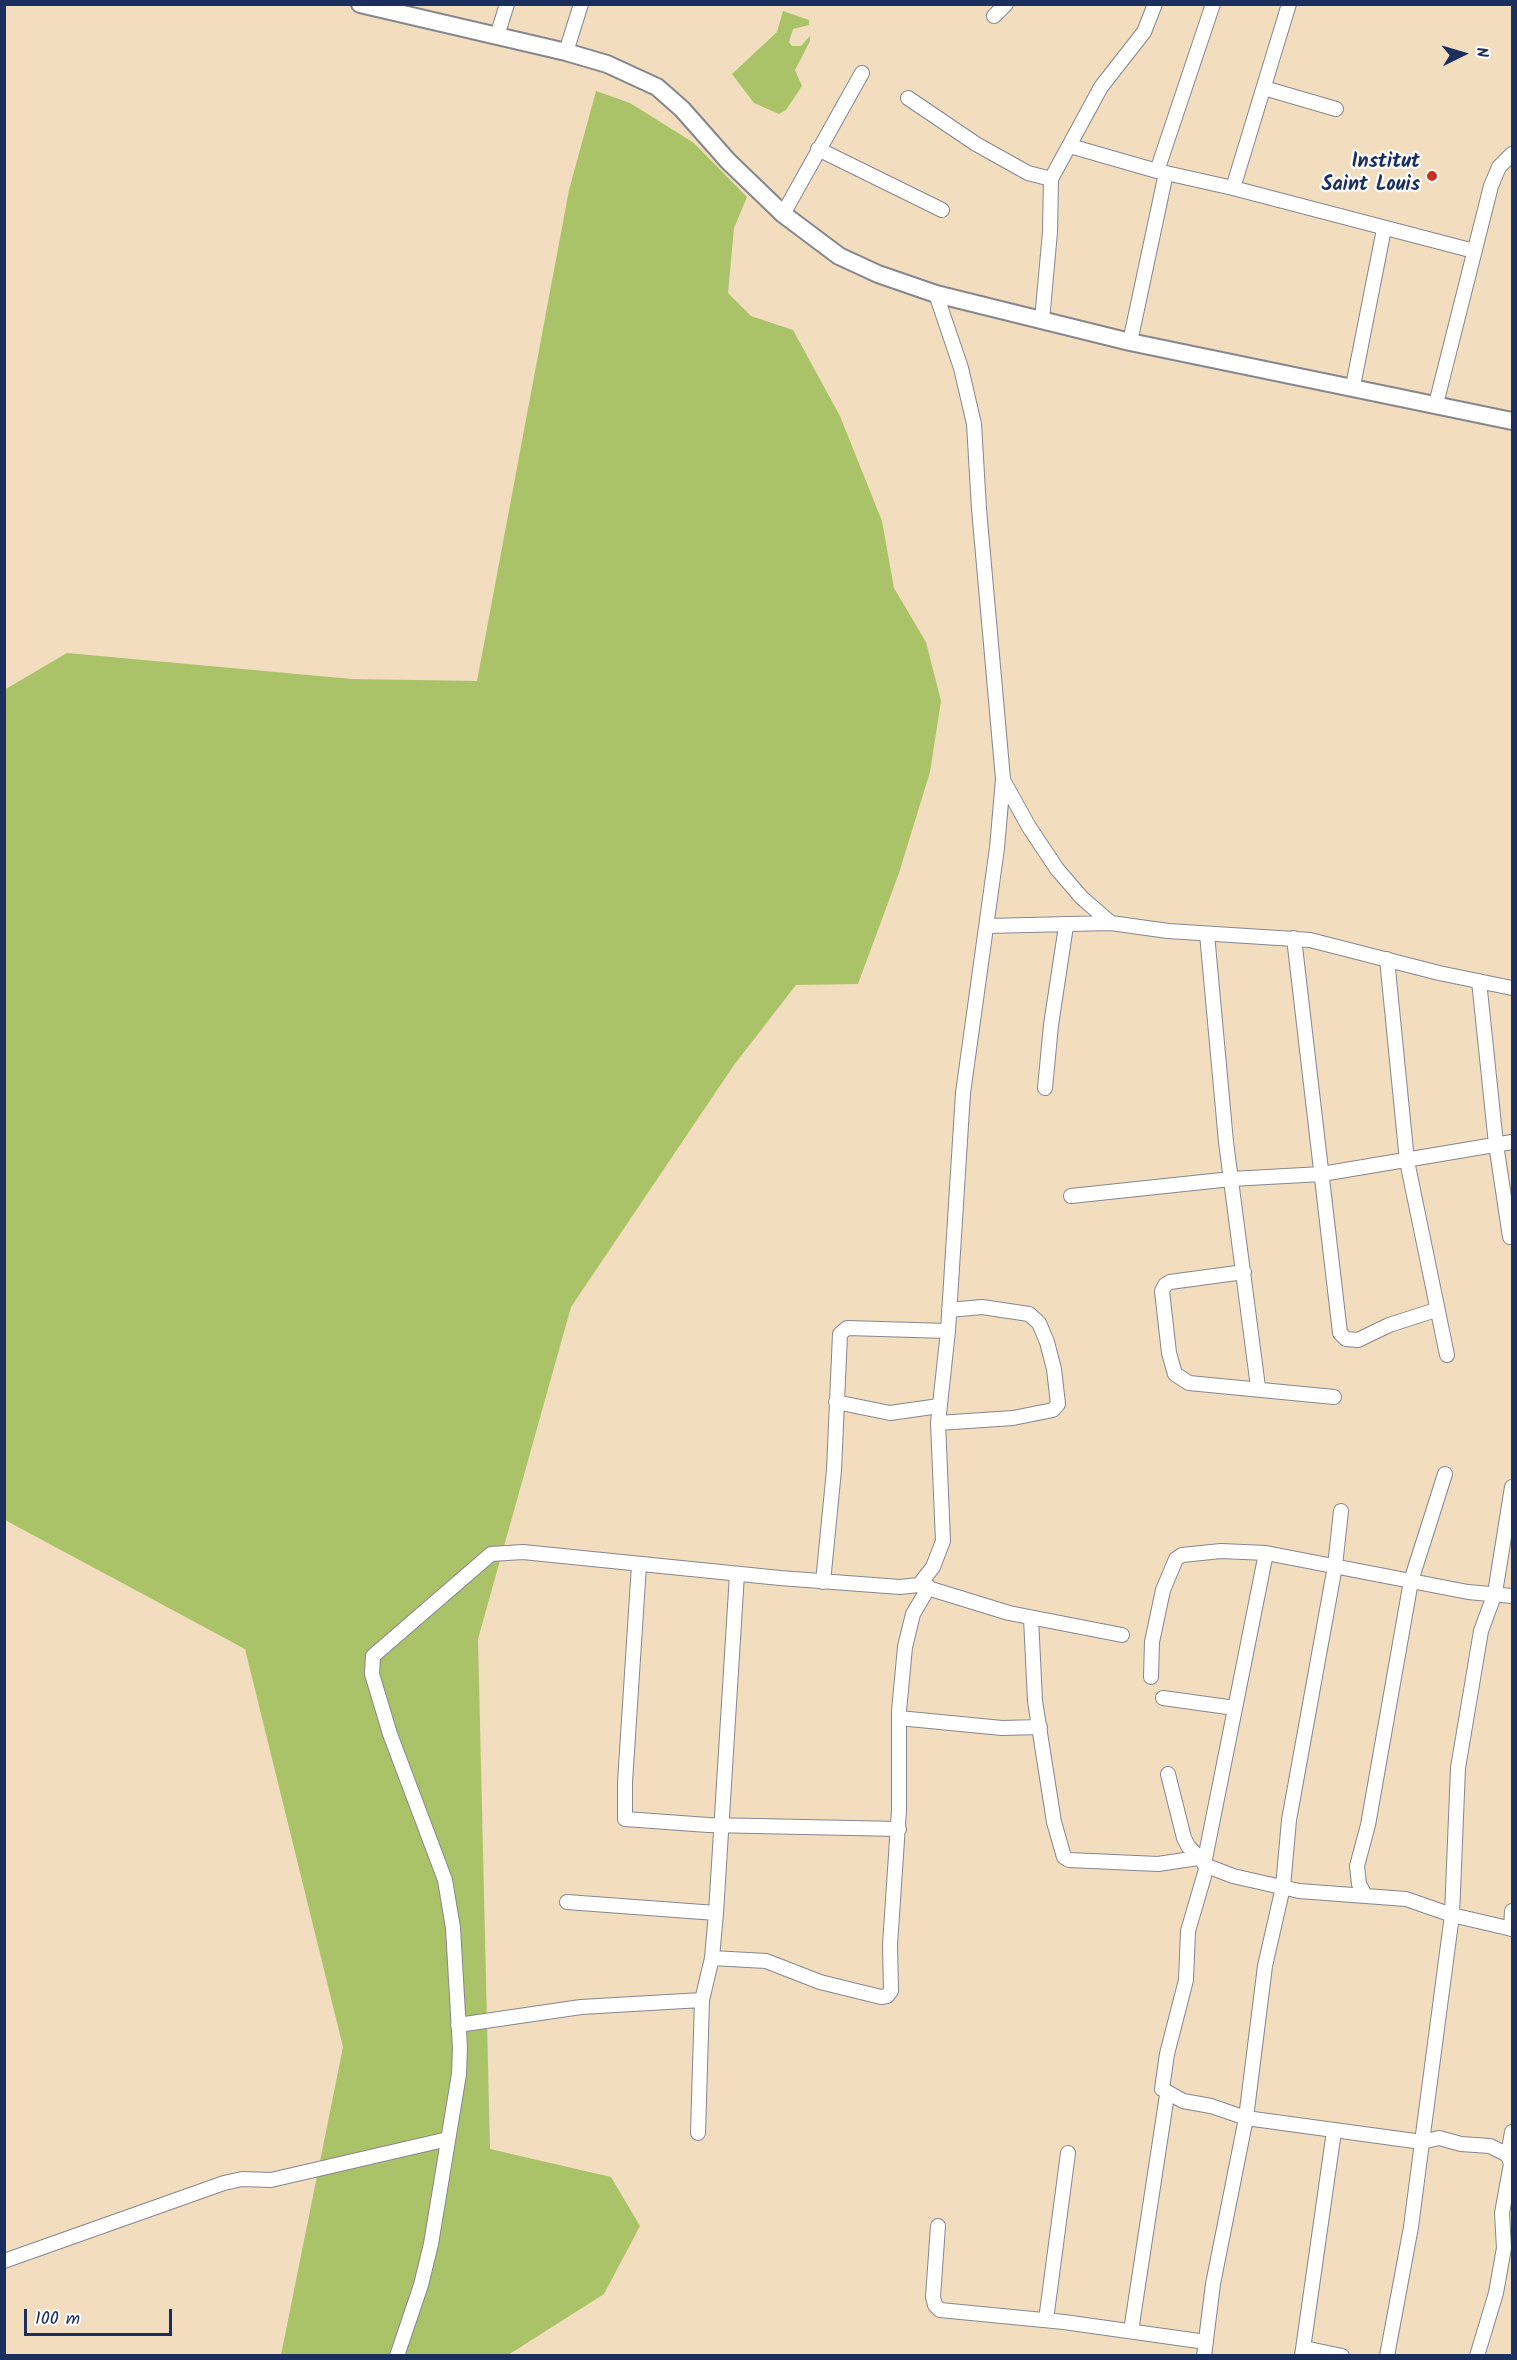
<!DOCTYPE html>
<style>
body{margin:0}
#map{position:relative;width:1517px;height:2360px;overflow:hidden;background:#f2ddbf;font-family:Kalam,sans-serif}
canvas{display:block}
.frame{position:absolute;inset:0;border:6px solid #1b2f5e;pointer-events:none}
.north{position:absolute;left:1433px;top:24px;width:60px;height:60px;-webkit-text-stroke:4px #fff;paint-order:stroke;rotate:85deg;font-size:16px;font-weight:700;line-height:24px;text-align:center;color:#1b2f5e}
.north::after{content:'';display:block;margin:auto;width:21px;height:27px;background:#1b2f5e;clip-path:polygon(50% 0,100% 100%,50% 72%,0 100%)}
.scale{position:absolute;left:24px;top:2309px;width:148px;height:27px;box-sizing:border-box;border:3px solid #1b2f5e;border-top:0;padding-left:8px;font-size:18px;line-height:21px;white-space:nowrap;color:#1b2f5e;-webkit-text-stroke:4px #fff;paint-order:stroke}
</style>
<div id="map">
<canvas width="1517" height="2360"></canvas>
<div class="frame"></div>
<div class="north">N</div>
<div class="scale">100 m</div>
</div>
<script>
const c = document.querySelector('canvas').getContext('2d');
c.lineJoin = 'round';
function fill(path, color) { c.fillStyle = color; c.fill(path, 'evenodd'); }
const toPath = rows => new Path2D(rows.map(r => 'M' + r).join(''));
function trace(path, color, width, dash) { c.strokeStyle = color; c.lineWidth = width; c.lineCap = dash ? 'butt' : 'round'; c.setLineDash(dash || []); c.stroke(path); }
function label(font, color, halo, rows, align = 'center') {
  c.font = font + ' Kalam,sans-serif'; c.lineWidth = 4.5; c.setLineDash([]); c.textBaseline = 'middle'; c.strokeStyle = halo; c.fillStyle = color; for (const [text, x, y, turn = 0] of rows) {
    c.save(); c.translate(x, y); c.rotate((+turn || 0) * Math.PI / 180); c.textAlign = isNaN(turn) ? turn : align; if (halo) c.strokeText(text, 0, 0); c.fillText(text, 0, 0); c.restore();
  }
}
fill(toPath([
 [783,11,809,20,809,25,793,29,789,42,792,46,801,46,810,36,810,41,795,70,802,86,786,110,779,114,754,103,732,74,777,32],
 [596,91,630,103,694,143,747,197,734,228,728,293,751,316,793,330,840,416,882,521,894,588,926,642,941,701,930,772,899,873,858,984,796,985,734,1065,571,1307,478,1639,490,2149,611,2177,640,2226,604,2294,508,2355,281,2355,343,2047,245,1649,5,1520,4,690,67,653,352,679,477,681,569,190]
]), '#abc368');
const minor = toPath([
 [994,16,1006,4],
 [497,36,507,4],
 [566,52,581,4],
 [1264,88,1336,109],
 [908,98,976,144,1028,173,1051,179],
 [1070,146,1157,171,1233,188,1474,251],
 [818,149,942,210],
 [1157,171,1213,4],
 [1233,188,1289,4],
 [783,214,862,73],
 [1042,320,1050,232,1051,179,1101,87,1144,32,1155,4],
 [1130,342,1166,173],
 [1353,386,1384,229],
 [1436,404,1491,186,1499,167,1512,154],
 [1003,780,1029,827,1057,869,1082,898,1111,923,1168,931,1310,940,1439,973,1512,988],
 [987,926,1111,923],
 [1207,934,1226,1142,1258,1387],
 [1294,938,1340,1333,1346,1339,1358,1340,1389,1325,1436,1310],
 [1387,959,1407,1161,1447,1355],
 [1479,981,1496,1144,1510,1237],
 [1045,1088,1051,1025,1066,926],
 [1071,1196,1231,1179,1322,1174,1512,1142],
 [1244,1272,1170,1282,1165,1285,1162,1291,1169,1353,1175,1374,1189,1383,1334,1397],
 [836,1402,890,1413,939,1406],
 [938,1423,1013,1418,1053,1410,1058,1404,1054,1369,1047,1342,1039,1323,1029,1314,982,1307,949,1310],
 [639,1565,625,1782,625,1819,708,1825,899,1829],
 [823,1582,834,1470,840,1334,847,1328,948,1331],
 [921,1586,1009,1613,1122,1635],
 [1031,1618,1035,1701,1054,1822,1064,1857,1069,1860,1158,1864,1198,1858],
 [1151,1677,1152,1642,1163,1590,1176,1559,1182,1555,1221,1551,1266,1553,1468,1592,1512,1596],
 [1163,1698,1235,1708],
 [899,1718,1002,1728,1040,1727],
 [1168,1774,1184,1838,1188,1846,1207,1866,1233,1876,1299,1891,1406,1899,1452,1915,1512,1929],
 [1204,1864,1266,1553],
 [1207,1866,1188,1931,1186,1980,1167,2054,1162,2089,1183,2101,1211,2106,1246,2118,1265,1966,1283,1887,1289,1820,1335,1566,1341,1511],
 [1365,1895,1359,1884,1357,1866,1368,1825,1411,1581,1445,1474],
 [567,1902,716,1913],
 [1511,1929,1512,1911],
 [712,1958,766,1961,820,1982,881,1997,887,1996,891,1991,890,1945,899,1810,899,1711,905,1647,913,1614,929,1587],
 [458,2025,581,2007,702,2000],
 [698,2133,702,2000,712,1958,716,1913,737,1574],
 [938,2226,933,2297,935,2305,940,2310,1064,2322,1206,2342],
 [4,2261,224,2183,242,2179,271,2180,448,2139],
 [1046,2320,1068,2153],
 [1131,2331,1167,2095],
 [1304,2348,1342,2356],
 [397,2356,421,2285,431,2244,459,2074,460,2048,453,1928,445,1880,390,1734,372,1674,373,1656,491,1554,523,1552,780,1578,900,1587,919,1585,933,1567,943,1541,938,1423,948,1331,963,1093,997,848,1003,779,979,509,974,424,961,368,936,294],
 [1204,2356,1213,2284,1246,2118,1422,2142,1452,1915,1458,1768,1481,1631,1495,1593,1512,1487],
 [1302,2356,1334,2131],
 [1387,2356,1411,2227,1422,2142,1439,2138,1461,2144,1490,2146,1508,2155,1512,2132],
 [1477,2356,1496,2293,1504,2248,1502,2213,1511,2164,1508,2155]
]);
const major = toPath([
 [360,4,566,52,607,64,657,87,682,109,728,161,783,214,839,256,878,274,936,294,1130,342,1512,421]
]);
trace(minor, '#86868e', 16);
trace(major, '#86868e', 20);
trace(minor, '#fff', 14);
trace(major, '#fff', 16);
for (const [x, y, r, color] of [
 [1432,176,6,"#c8321e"]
]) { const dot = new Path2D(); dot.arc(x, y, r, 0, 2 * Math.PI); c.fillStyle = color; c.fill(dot); trace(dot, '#fff', 2); }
label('bold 20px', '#1b2f5e', '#fff', [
 ["Institut",1420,164],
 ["Saint Louis",1420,187]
], 'right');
</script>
